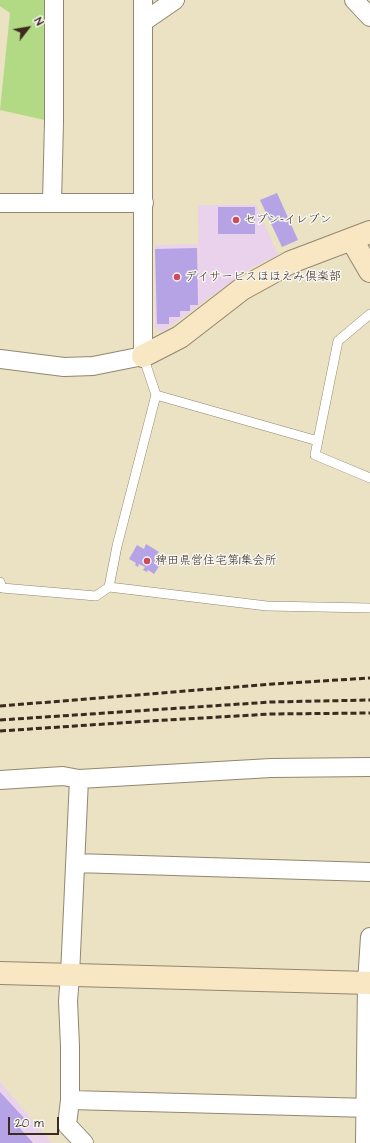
<!DOCTYPE html>
<meta charset="utf-8">
<style>
body{margin:0}
#map{position:relative;width:370px;height:1143px;overflow:hidden;background:#eae2c3;font-family:"Architects Daughter",sans-serif}
canvas{display:block}
.north{position:absolute;left:8px;top:8px;width:40px;height:40px;-webkit-text-stroke:3px #f6f6f2;paint-order:stroke;rotate:59deg;font-size:11px;font-weight:700;line-height:16px;text-align:center;color:#3b2a1e}
.north::after{content:'';display:block;margin:auto;width:14px;height:18px;background:#3b2a1e;clip-path:polygon(50% 0,100% 100%,50% 72%,0 100%)}
.scale{position:absolute;left:8px;top:1117px;width:51px;height:18px;box-sizing:border-box;border:2px solid #3b2a1e;border-top:0;padding-left:5px;font-size:12px;line-height:14px;white-space:nowrap;color:#3b2a1e;-webkit-text-stroke:3px #f6f6f2;paint-order:stroke}
</style>
<div id="map">
<canvas width="370" height="1143"></canvas>
<div class="north">N</div>
<div class="scale">20 m</div>
</div>
<script>
const c = document.querySelector('canvas').getContext('2d');
c.lineJoin = 'round';
function fill(path, color) { c.fillStyle = color; c.fill(path, 'evenodd'); }
const toPath = rows => new Path2D(rows.map(r => 'M' + r).join(''));
function trace(path, color, width, dash) { c.strokeStyle = color; c.lineWidth = width; c.lineCap = dash ? 'butt' : 'round'; c.setLineDash(dash || []); c.stroke(path); }
function label(font, color, halo, rows, align = 'center') {
  c.font = font + ' "Architects Daughter","Klee One",sans-serif'; c.lineWidth = 3; c.setLineDash([]); c.textBaseline = 'middle'; c.strokeStyle = halo; c.fillStyle = color; for (const [text, x, y, turn = 0] of rows) {
    c.save(); c.translate(x, y); c.rotate((+turn || 0) * Math.PI / 180); c.textAlign = isNaN(turn) ? turn : align; if (halo) c.strokeText(text, 0, 0); c.fillText(text, 0, 0); c.restore();
  }
}
fill(toPath([
 [198,205,256,205,278,255,249,269,200,304],
 [198,244,200,305,162,332,155,328,155,245],
 [0,1082,52,1143,0,1143]
]), '#ead1ec');
fill(toPath([
 [0,0,54,0,54,122,0,110,10,13,0,6]
]), '#b2d983');
fill(toPath([
 [277,193,298,240,282,247,260,200],
 [218,207,255,207,255,234,218,234],
 [197,248,198,305,190,305,190,311,180,311,180,317,169,317,169,324,157,324,155,249],
 [146,544,159,552,157,554,164,559,154,574,148,570,147,572,143,570,145,567,139,564,138,567,135,565,136,563,129,559,137,545,144,549],
 [0,1092,24,1118,17,1125,33,1143,0,1143]
]), '#b5a3e6');
const lane = toPath([
 [370,314,338,341,315,455,370,478],
 [156,395,318,441],
 [0,582,2,588,96,596,109,587,117,546,156,395,143,356],
 [109,587,267,606,370,608]
]);
const street = toPath([
 [354,0,370,17],
 [143,22,175,0],
 [52,202,54,122,54,0],
 [0,203,144,203],
 [0,359,64,367,93,366,143,356,143,0],
 [79,779,70,975,68,1001,70,1046,70,1100,67,1125,84,1143],
 [0,780,63,776,79,779,271,768,370,767],
 [75,863,370,872],
 [70,1100,370,1108],
 [365,1143,367,983,370,937]
]);
const secondary = toPath([
 [352,240,370,271],
 [143,356,180,337,242,289,291,262,370,232],
 [0,973,370,983]
]);
trace(lane, '#928670', 10);
trace(street, '#928670', 20);
trace(secondary, '#928670', 24);
trace(lane, '#fff', 9);
trace(street, '#fff', 18);
trace(secondary, '#f9e7c3', 22);
trace(toPath([
 [0,706,273,684,370,678],
 [0,720,271,702,370,700],
 [0,731,150,721,271,714,370,713]
]), '#3b2a1e', 3, [6, 3]);
for (const [x, y, r, color] of [
 [236,220,4,"#d1495b"],
 [177,277,4,"#d1495b"],
 [147,561,4,"#d1495b"]
]) { const dot = new Path2D(); dot.arc(x, y, r, 0, 2 * Math.PI); c.fillStyle = color; c.fill(dot); trace(dot, '#f6f6f2', 1.5); }
label('12px', '#3b2a1e', '#f6f6f2', [
 ["セブン-イレブン",244,220],
 ["デイサービスほほえみ倶楽部",185,277],
 ["稗田県営住宅第1集会所",155,561]
], 'left');
</script>
